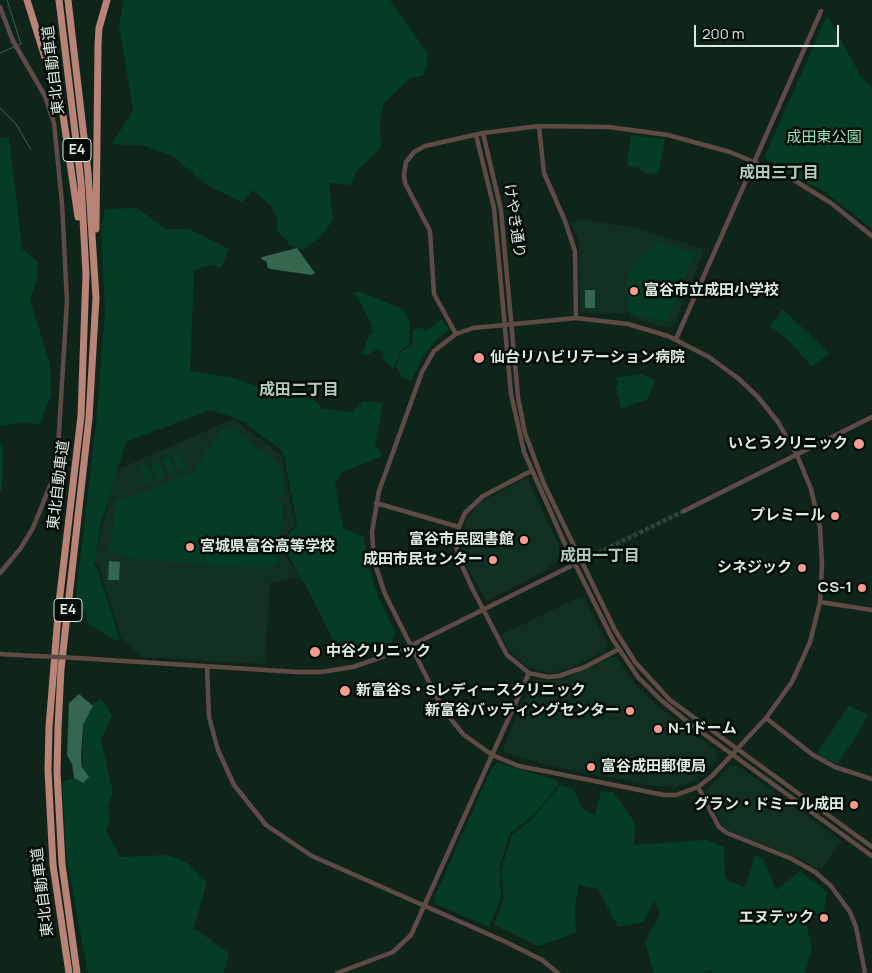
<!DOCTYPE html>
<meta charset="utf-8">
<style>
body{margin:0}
#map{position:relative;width:872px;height:973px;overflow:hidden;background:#0f251a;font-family:Manrope,sans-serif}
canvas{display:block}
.scale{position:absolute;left:694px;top:25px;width:145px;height:22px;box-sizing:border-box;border:2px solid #ddeae2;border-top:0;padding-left:6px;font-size:15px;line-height:18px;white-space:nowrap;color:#ddeae2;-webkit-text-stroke:4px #040c07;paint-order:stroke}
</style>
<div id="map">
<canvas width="872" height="973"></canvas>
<div class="scale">200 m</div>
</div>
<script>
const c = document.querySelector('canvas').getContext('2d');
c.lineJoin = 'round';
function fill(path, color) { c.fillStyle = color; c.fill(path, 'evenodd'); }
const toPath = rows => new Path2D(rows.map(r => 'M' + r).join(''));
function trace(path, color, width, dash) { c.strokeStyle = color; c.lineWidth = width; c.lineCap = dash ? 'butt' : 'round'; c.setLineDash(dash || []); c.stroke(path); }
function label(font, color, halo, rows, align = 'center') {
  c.font = font + ' Manrope,"Noto Sans JP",sans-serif'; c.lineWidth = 5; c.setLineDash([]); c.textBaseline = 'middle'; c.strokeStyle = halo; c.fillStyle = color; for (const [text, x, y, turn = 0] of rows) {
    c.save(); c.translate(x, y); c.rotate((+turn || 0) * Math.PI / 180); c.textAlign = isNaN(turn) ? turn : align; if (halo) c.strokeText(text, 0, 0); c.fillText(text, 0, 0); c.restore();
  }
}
fill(toPath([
 [585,220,631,227,705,249,674,325,670,328,632,318,629,313,591,313,583,312,580,310,579,241,570,222],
 [233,419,282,456,295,525,281,539,284,555,300,577,270,583,265,664,141,657,121,638,99,567,94,562,103,523,106,517,112,472],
 [524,479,528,480,565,558,550,566,549,569,486,601,462,557,462,532,467,519,479,503],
 [584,597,608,646,604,648,605,651,569,669,551,673,529,668,509,651,501,637,502,634,578,598],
 [614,656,617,657,636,686,656,705,715,750,717,758,696,780,678,787,655,786,555,767,505,753,503,748,533,680,563,680],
 [730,766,738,766,842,841,820,870,802,860,729,831,723,826,705,792]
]), '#123022');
fill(toPath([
 [124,0,390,0,428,54,426,68,423,76,410,78,384,103,380,120,381,147,357,171,351,185,329,183,333,220,323,234,304,250,291,246,276,229,277,218,271,206,253,190,242,202,205,184,174,157,145,146,112,144,133,110,119,26],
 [827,16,861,76,872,89,872,229,829,195,767,160,765,156],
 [631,135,663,139,665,142,658,174,643,172,639,168,627,166],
 [9,137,22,249,37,261,38,277,30,300,50,364,51,395,40,424,23,423,0,426,0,138],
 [137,208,166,229,189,229,229,249,221,268,211,265,194,270,190,371,234,378,260,388,310,395,322,409,352,412,363,401,383,403,375,445,383,456,342,472,335,483,343,528,364,537,368,564,378,596,395,632,392,643,343,660,309,592,288,555,283,541,297,525,283,451,239,419,210,410,126,442,101,524,94,564,97,568,120,639,116,641,87,623,86,611,75,603,96,425,105,311,101,228,105,209],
 [657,242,695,253,667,322,634,315,628,307,627,282,633,267],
 [357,291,403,309,410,324,409,344,400,351,394,369,383,359,384,353,378,349,365,356,363,352,369,335,373,333,371,323,355,293],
 [783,309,829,353,812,367,791,343,770,326],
 [442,319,449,330,435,341,425,354,411,381,403,378,396,367,401,352,412,344,413,331,419,327,426,331],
 [641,374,655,380,647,400,621,408,615,386,618,385,617,380,614,379,617,377],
 [232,429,278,463,285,490,280,497,282,508,281,530,277,536,277,563,269,569,126,558,126,554,110,553,116,500,147,492,193,472,221,431],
 [0,441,3,451,2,490,0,491],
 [179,453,186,468,179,471,172,456],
 [169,457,176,472,169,475,162,460],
 [158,462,165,477,158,480,151,465],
 [147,466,154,482,147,485,140,469],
 [101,699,112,715,101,740,113,792,108,806,110,821,106,830,120,857,166,855,185,861,207,882,194,928,229,953,224,973,88,973,67,861,62,782,74,778,83,783,83,726,94,703],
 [849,705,868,715,854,740,837,764,818,755,818,752],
 [498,763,554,779,559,784,532,817,510,833,499,868,501,898,489,927,436,904,434,899,492,767],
 [560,785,573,789,583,809,595,815,601,792,613,792,635,823,634,845,706,840,724,847,725,878,745,888,755,855,763,859,776,890,800,871,827,892,824,911,805,918,812,948,805,973,711,973,711,970,703,973,654,973,645,942,660,914,654,900,644,922,618,927,598,889,579,885,575,905,576,933,538,946,494,924,504,899,501,870,512,835,533,818]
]), '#053c25');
fill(toPath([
 [297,248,315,273,312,275,270,269,267,267,267,262,261,259,262,257],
 [585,290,595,290,595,308,585,308],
 [109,561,120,562,119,580,108,580],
 [79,694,93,706,83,725,81,757,82,767,89,777,83,783,74,778,72,764,67,755,69,703]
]), '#34674d');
trace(toPath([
 [0,53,21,44,7,0],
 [0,108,16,124,31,150]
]), '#34674d', 1);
trace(toPath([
 [569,567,684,511]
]), '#2e4338', 4.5, [4.5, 2]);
trace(toPath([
 [0,7,13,41,45,96,54,123,62,203,67,301,58,448,53,478,33,528,20,549,0,573],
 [539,126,544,173,565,221,575,251,576,318],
 [483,133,501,210,518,397,525,433,544,484,615,630,635,662,670,700,872,847],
 [476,135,494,208,511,394,524,452,564,542,613,640,638,677,661,700,689,723,872,856],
 [576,318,628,324,668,336,709,357,739,379,758,397,778,422,797,455,811,489,820,527,822,564,820,602,810,642,792,682,766,718,712,776,698,787,676,795,664,795,519,766,492,755,463,734,446,713,435,694,385,594,374,561,372,532,379,491,422,372,434,351,456,334,473,328,576,318],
 [456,334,434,294,430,231,405,183,404,175,406,162,414,152,425,146,483,133,539,126,609,127,668,135,730,152,789,177,831,203,872,236],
 [676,339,821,11],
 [531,471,483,496,465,513,459,527,456,546,460,561,472,588,507,655,529,673,548,677,559,676,585,667,619,649],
 [376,503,459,527],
 [684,511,872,417],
 [820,602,872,610],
 [0,654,36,656],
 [77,658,297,672,321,672,353,667,402,650,569,567],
 [207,667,209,717,218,750,234,785,266,825,312,856,506,942,542,960,558,973],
 [766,718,813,755,835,767,872,779],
 [698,787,719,827,727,833,792,859,815,872,831,886,850,912,856,927,865,973],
 [337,973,393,952,411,935,529,673]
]), '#604a45', 4.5);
trace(toPath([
 [27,0,63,115,78,217],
 [59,0,81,182,86,274,81,416,59,603,49,727,48,770,53,865,69,973],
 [68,0,88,172,96,298,89,418,61,669,58,728,57,772,62,864,77,973],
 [96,229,98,45,99,28,107,0]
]), '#b98377', 7);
trace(toPath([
 [36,656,77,658]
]), '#604a45', 4.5);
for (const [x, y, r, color] of [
 [634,291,5,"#f49d8c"],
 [479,358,6,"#f49d8c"],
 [859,444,6,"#f49d8c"],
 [835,516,5,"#f49d8c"],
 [524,540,5,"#f49d8c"],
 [190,547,5,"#f49d8c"],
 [493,560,5,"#f49d8c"],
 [802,568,5,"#f49d8c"],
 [862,588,5,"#f49d8c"],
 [315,652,6,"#f49d8c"],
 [345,691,6,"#f49d8c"],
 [630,711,5,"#f49d8c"],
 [658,729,5,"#f49d8c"],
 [591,767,5,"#f49d8c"],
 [854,805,5,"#f49d8c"],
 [824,918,5,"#f49d8c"]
]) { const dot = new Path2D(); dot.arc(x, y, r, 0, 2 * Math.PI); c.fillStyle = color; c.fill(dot); trace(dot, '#040c07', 2); }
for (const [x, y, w] of [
 [77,150,28],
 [68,610,28]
]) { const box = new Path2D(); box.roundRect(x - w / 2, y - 11.5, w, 23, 4); c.fillStyle = '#040c07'; c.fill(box); trace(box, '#ddeae2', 1); }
label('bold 14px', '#ddeae2', null, [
 ["E4",77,150],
 ["E4",68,610]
]);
label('15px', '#ddeae2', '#040c07', [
 ["東北自動車道",54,70,-97],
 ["けやき通り",514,221,82],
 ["東北自動車道",59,485,-83],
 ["東北自動車道",43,892,-97]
]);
label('15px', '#92e2b7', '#040c07', [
 ["成田東公園",824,138]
]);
label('bold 15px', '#ddeae2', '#040c07', [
 ["富谷市立成田小学校",644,291,"left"],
 ["仙台リハビリテーション病院",490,358,"left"],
 ["いとうクリニック",848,444],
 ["プレミール",825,516],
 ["富谷市民図書館",514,540],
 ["宮城県富谷高等学校",200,547,"left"],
 ["成田市民センター",483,560],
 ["シネジック",792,568],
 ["CS-1",852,588],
 ["中谷クリニック",326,652,"left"],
 ["新富谷S・Sレディースクリニック",356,691,"left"],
 ["新富谷バッティングセンター",620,711],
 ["N-1ドーム",668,729,"left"],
 ["富谷成田郵便局",601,767,"left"],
 ["グラン・ドミール成田",844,805],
 ["エヌテック",814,918]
], 'right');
label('bold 16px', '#b1cbbc', '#040c07', [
 ["成田三丁目",779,174],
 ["成田二丁目",299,391],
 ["成田一丁目",600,557]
]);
</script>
